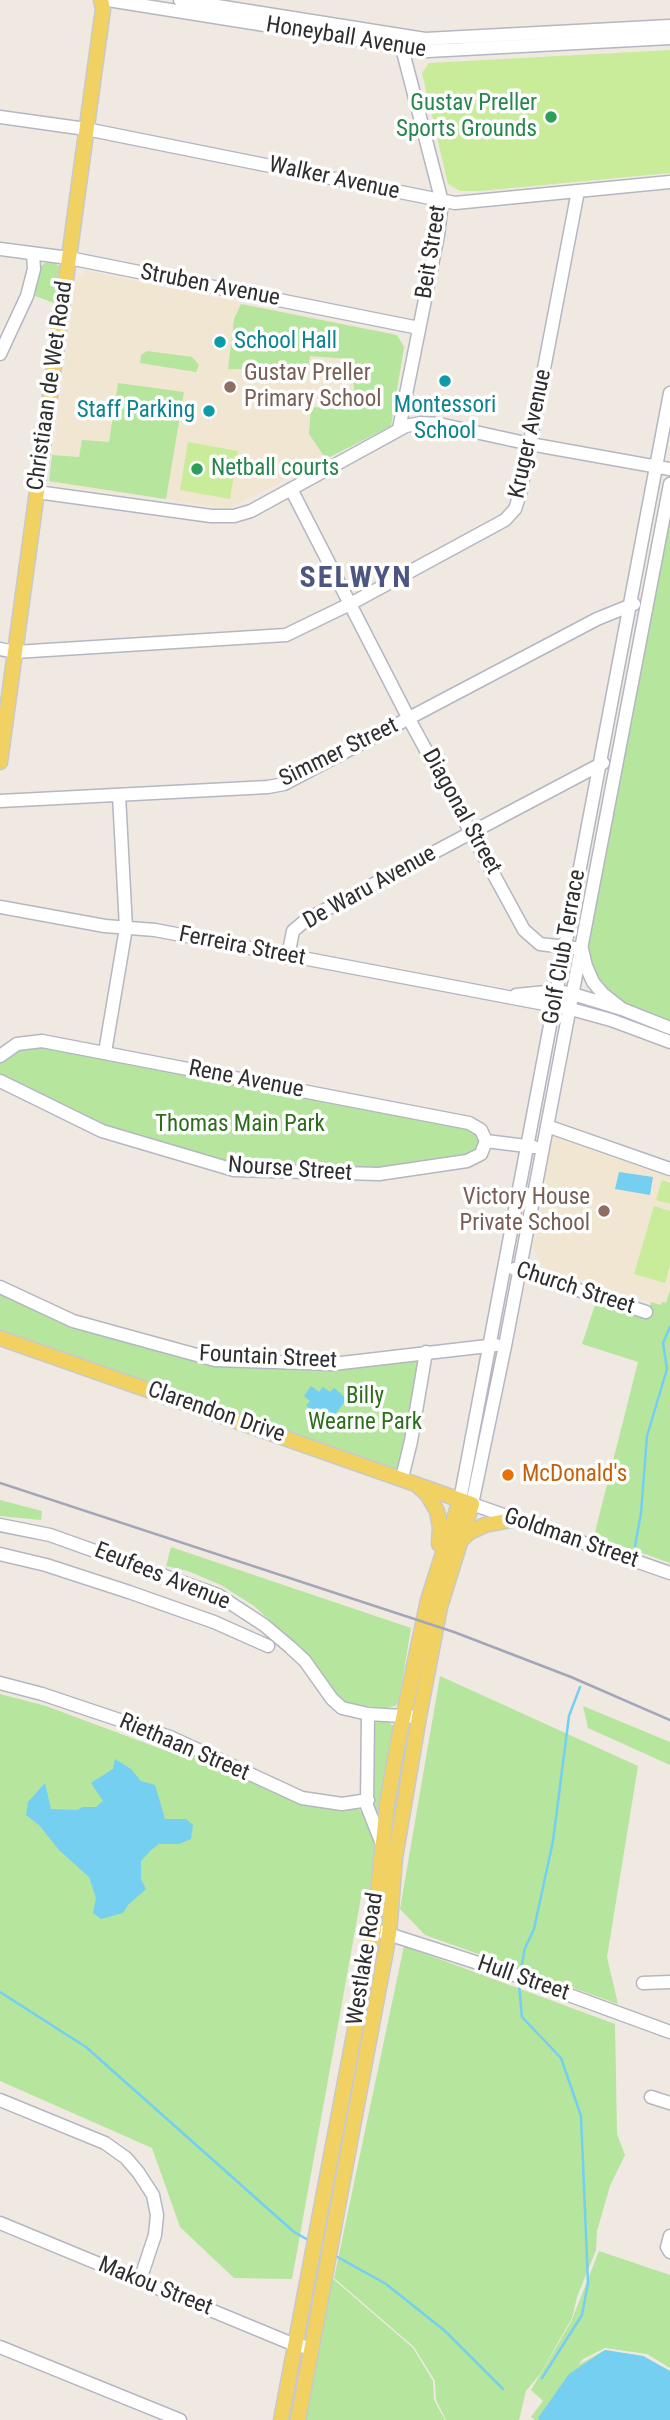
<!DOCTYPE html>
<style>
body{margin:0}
canvas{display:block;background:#efe9e1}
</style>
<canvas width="670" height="2420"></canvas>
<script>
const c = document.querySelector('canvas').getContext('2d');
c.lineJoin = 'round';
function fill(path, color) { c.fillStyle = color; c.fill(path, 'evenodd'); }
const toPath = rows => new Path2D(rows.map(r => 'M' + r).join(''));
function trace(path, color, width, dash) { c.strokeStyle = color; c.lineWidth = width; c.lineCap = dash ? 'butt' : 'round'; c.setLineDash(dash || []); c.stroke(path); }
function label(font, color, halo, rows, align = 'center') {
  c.font = font + ' "Roboto Condensed",sans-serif'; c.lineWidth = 7; c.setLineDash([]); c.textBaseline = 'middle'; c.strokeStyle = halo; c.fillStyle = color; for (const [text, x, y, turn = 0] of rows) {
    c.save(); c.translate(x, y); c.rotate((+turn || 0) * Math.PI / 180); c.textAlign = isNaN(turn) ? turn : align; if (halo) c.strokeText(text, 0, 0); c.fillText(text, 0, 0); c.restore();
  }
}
fill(toPath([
 [87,271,397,335,405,347,391,426,229,508,49,484,76,280],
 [552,1131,670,1175,670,1290,666,1303,661,1306,543,1267,533,1247]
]), '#f0e6d1');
fill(toPath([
 [54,262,61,268,54,303,35,296,40,267,45,263],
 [241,304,397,335,404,347,391,426,326,459,309,434,311,407,357,410,350,359,310,356,308,370,228,369,234,319],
 [147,351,192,357,199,365,197,370,196,372,140,363,141,355],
 [118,383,184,392,166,499,49,481,52,455,79,457,82,440,109,442],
 [670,510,670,1025,623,1006,598,983,586,954],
 [32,1043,468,1126,483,1139,475,1155,389,1170,235,1166,107,1130,0,1077,0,1061,6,1054],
 [0,1290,207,1362,422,1356,400,1473,0,1331],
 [670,1290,670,1563,594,1536,638,1362,582,1344,597,1299,649,1310,651,1302,661,1305,662,1302,666,1303],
 [0,1500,42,1511,41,1520,0,1516],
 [171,1547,411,1628,399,1701,395,1706,386,1708,345,1704,330,1687,309,1656,254,1606,221,1585,188,1571,166,1566],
 [440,1676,638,1766,607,1957,618,2004,425,1935,400,1909],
 [0,1694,46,1706,191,1760,193,1754,299,1804,328,1809,357,1807,369,1821,375,1842,374,1881,373,1890,362,1892,292,2279,234,2278,180,2227,152,2148,0,2081],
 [583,1706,670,1742,670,1765,588,1728],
 [381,1720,388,1721,393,1726,393,1732,377,1822,372,1811,374,1722],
 [404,1946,615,2024,617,2134,625,2155,610,2186,597,2231,596,2250,577,2297,572,2318,540,2374,526,2391,519,2420,446,2420,436,2400,435,2381,414,2347,334,2278],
 [599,2251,670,2275,670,2368,647,2354,605,2348,583,2359,578,2365,605,2350,643,2356,670,2371,670,2420,535,2420,531,2417,543,2401,531,2390,571,2322],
 [332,2278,413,2348,433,2381,434,2400,445,2420,305,2420]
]), '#b6e59e');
fill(toPath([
 [670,50,670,173,480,191,460,191,448,184,422,73,429,63],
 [188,442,238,451,230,499,180,490],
 [662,1180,670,1183,670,1204,656,1200],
 [654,1206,670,1211,670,1265,665,1283,634,1274]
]), '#c9ec9a');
fill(toPath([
 [619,1172,653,1177,650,1195,615,1189],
 [311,1386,319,1392,323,1387,330,1392,334,1388,347,1399,325,1427,310,1416,314,1411,306,1406,310,1401,304,1396],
 [115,1759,131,1769,141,1781,155,1785,165,1819,186,1819,193,1825,191,1839,179,1844,159,1844,151,1850,141,1861,141,1879,146,1889,128,1905,123,1913,101,1919,93,1913,96,1898,89,1877,59,1850,39,1825,26,1815,28,1802,45,1783,51,1809,77,1810,83,1807,96,1807,103,1801,91,1783,113,1769],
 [605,2350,643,2356,670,2371,670,2420,539,2420,538,2418,569,2374]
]), '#75cff0');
trace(toPath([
 [635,1546,641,1513,647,1436,667,1369,663,1343,670,1327],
 [521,1969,525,1948,534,1929,553,1841,569,1716,580,1687],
 [519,1985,522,2017,561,2058,581,2116,588,2283,582,2315,542,2378],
 [0,1992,86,2047,294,2232,310,2241],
 [334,2255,386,2284,445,2331,503,2389]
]), '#75cff0', 2.5);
const minor = toPath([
 [108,0,428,51,670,38],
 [180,0,425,39,670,26],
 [0,117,86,129,455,203,670,182],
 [0,249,69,258,419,328],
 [0,354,27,296,34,269,33,254],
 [399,429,438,235,442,202,401,44],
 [670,484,505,1346,472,1504,670,1573],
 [291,489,409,719,524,930,540,944,582,949,586,966,593,982,603,994,622,1009],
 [37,492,211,516,234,516,251,511,406,426,421,423,439,424,530,444,670,469],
 [0,649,15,652,286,635,352,603,505,520,515,509,520,494,578,191],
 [0,801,268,787,284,784,597,619,634,604],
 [0,907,105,926,155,930,571,1009,611,1020,670,1042],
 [288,956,293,931,306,920,603,763],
 [516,995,556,991,573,994,622,1009,670,1028],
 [105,1052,126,928,119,795],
 [0,1056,17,1044,42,1041,469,1123,481,1130,486,1141],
 [0,1081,102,1131,234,1170,379,1174,467,1161,481,1154,486,1141,534,1147],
 [547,1126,670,1169],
 [514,1269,646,1312],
 [0,1287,73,1321,215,1360,333,1364,496,1345],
 [402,1478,411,1441,426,1352],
 [460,1500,670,393],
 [0,1525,50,1535,218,1595,264,1625,290,1647,305,1661,332,1699,342,1708,368,1714,419,1717],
 [0,1554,46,1565,129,1592,214,1622,268,1646],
 [0,1683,42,1694,170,1737,302,1798,342,1804,368,1800],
 [368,1714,367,1806,382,1844],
 [379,1931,509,1973,670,2032],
 [643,1983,670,1982],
 [651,2097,670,2103],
 [0,2100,105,2143,126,2158,138,2172,153,2195,157,2215,155,2235,140,2280],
 [0,2223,295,2345,312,2348],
 [670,2236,667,2247,670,2252],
 [0,2347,180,2420]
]);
const major = toPath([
 [0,762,103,9,101,0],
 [0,1338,472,1504,440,1607,419,1717,395,1858,389,1934,298,2420],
 [419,1487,427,1494,437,1511,440,1527,439,1544],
 [461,1540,470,1532,485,1525,516,1519],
 [281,2420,374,1929,387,1804,398,1742,428,1600,460,1500]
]);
trace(minor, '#b4b7c1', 15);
trace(major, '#c9c9c9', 17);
trace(minor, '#fff', 12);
trace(major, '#f2d163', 14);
trace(toPath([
 [0,1483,454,1632,571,1677,670,1720]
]), '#a3a6b8', 2.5);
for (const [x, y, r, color] of [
 [551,117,7,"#2e9e5b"],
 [220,342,7,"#0f9aa8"],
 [445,381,7,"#0f9aa8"],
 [230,387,7,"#8d6e63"],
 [209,411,7,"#0f9aa8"],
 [197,469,7,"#2e9e5b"],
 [604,1211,7,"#8d6e63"],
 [508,1475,7,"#e8710a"]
]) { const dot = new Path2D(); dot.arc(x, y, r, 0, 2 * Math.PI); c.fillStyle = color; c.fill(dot); trace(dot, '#fff', 2.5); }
label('23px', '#2e2e2e', '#fff', [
 ["Honeyball Avenue",346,38,9],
 ["Walker Avenue",334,179,12],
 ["Beit Street",432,252,-81],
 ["Struben Avenue",210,286,11],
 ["Christiaan de Wet Road",51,386,-82],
 ["Kruger Avenue",531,434,-78],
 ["Simmer Street",339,753,-26],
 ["Diagonal Street",461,812,61],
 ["De Waru Avenue",370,888,-29],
 ["Ferreira Street",242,947,11],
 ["Golf Club Terrace",565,947,-80],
 ["Rene Avenue",246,1080,11],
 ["Nourse Street",290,1170,4],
 ["Church Street",575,1289,18],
 ["Fountain Street",268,1358,3],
 ["Clarendon Drive",216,1413,19],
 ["Goldman Street",571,1539,19],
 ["Eeufees Avenue",162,1577,22],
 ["Riethaan Street",184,1748,23],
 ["Westlake Road",366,1959,-81],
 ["Hull Street",523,1979,19],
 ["Makou Street",155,2287,22]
]);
label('23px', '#27864d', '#fff', [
 ["Gustav Preller",537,104],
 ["Sports Grounds",537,130],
 ["Netball courts",211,469,"left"]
], 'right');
label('23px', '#0d838f', '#fff', [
 ["School Hall",234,342],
 ["Montessori",445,406,"center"],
 ["School",445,432,"center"],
 ["Staff Parking",195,411,"right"]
], 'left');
label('23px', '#785e54', '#fff', [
 ["Gustav Preller",244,374],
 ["Primary School",244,400],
 ["Victory House",590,1198,"right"],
 ["Private School",590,1224,"right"]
], 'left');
label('23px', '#2c6e1b', '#fff', [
 ["Thomas Main Park",240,1125],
 ["Billy",365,1397],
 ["Wearne Park",365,1423]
]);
label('23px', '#c56008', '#fff', [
 ["McDonald's",522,1475]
], 'left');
c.letterSpacing = '2px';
label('bold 30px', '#4d5680', '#fff', [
 ["SELWYN",356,579]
]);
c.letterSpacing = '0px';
</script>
